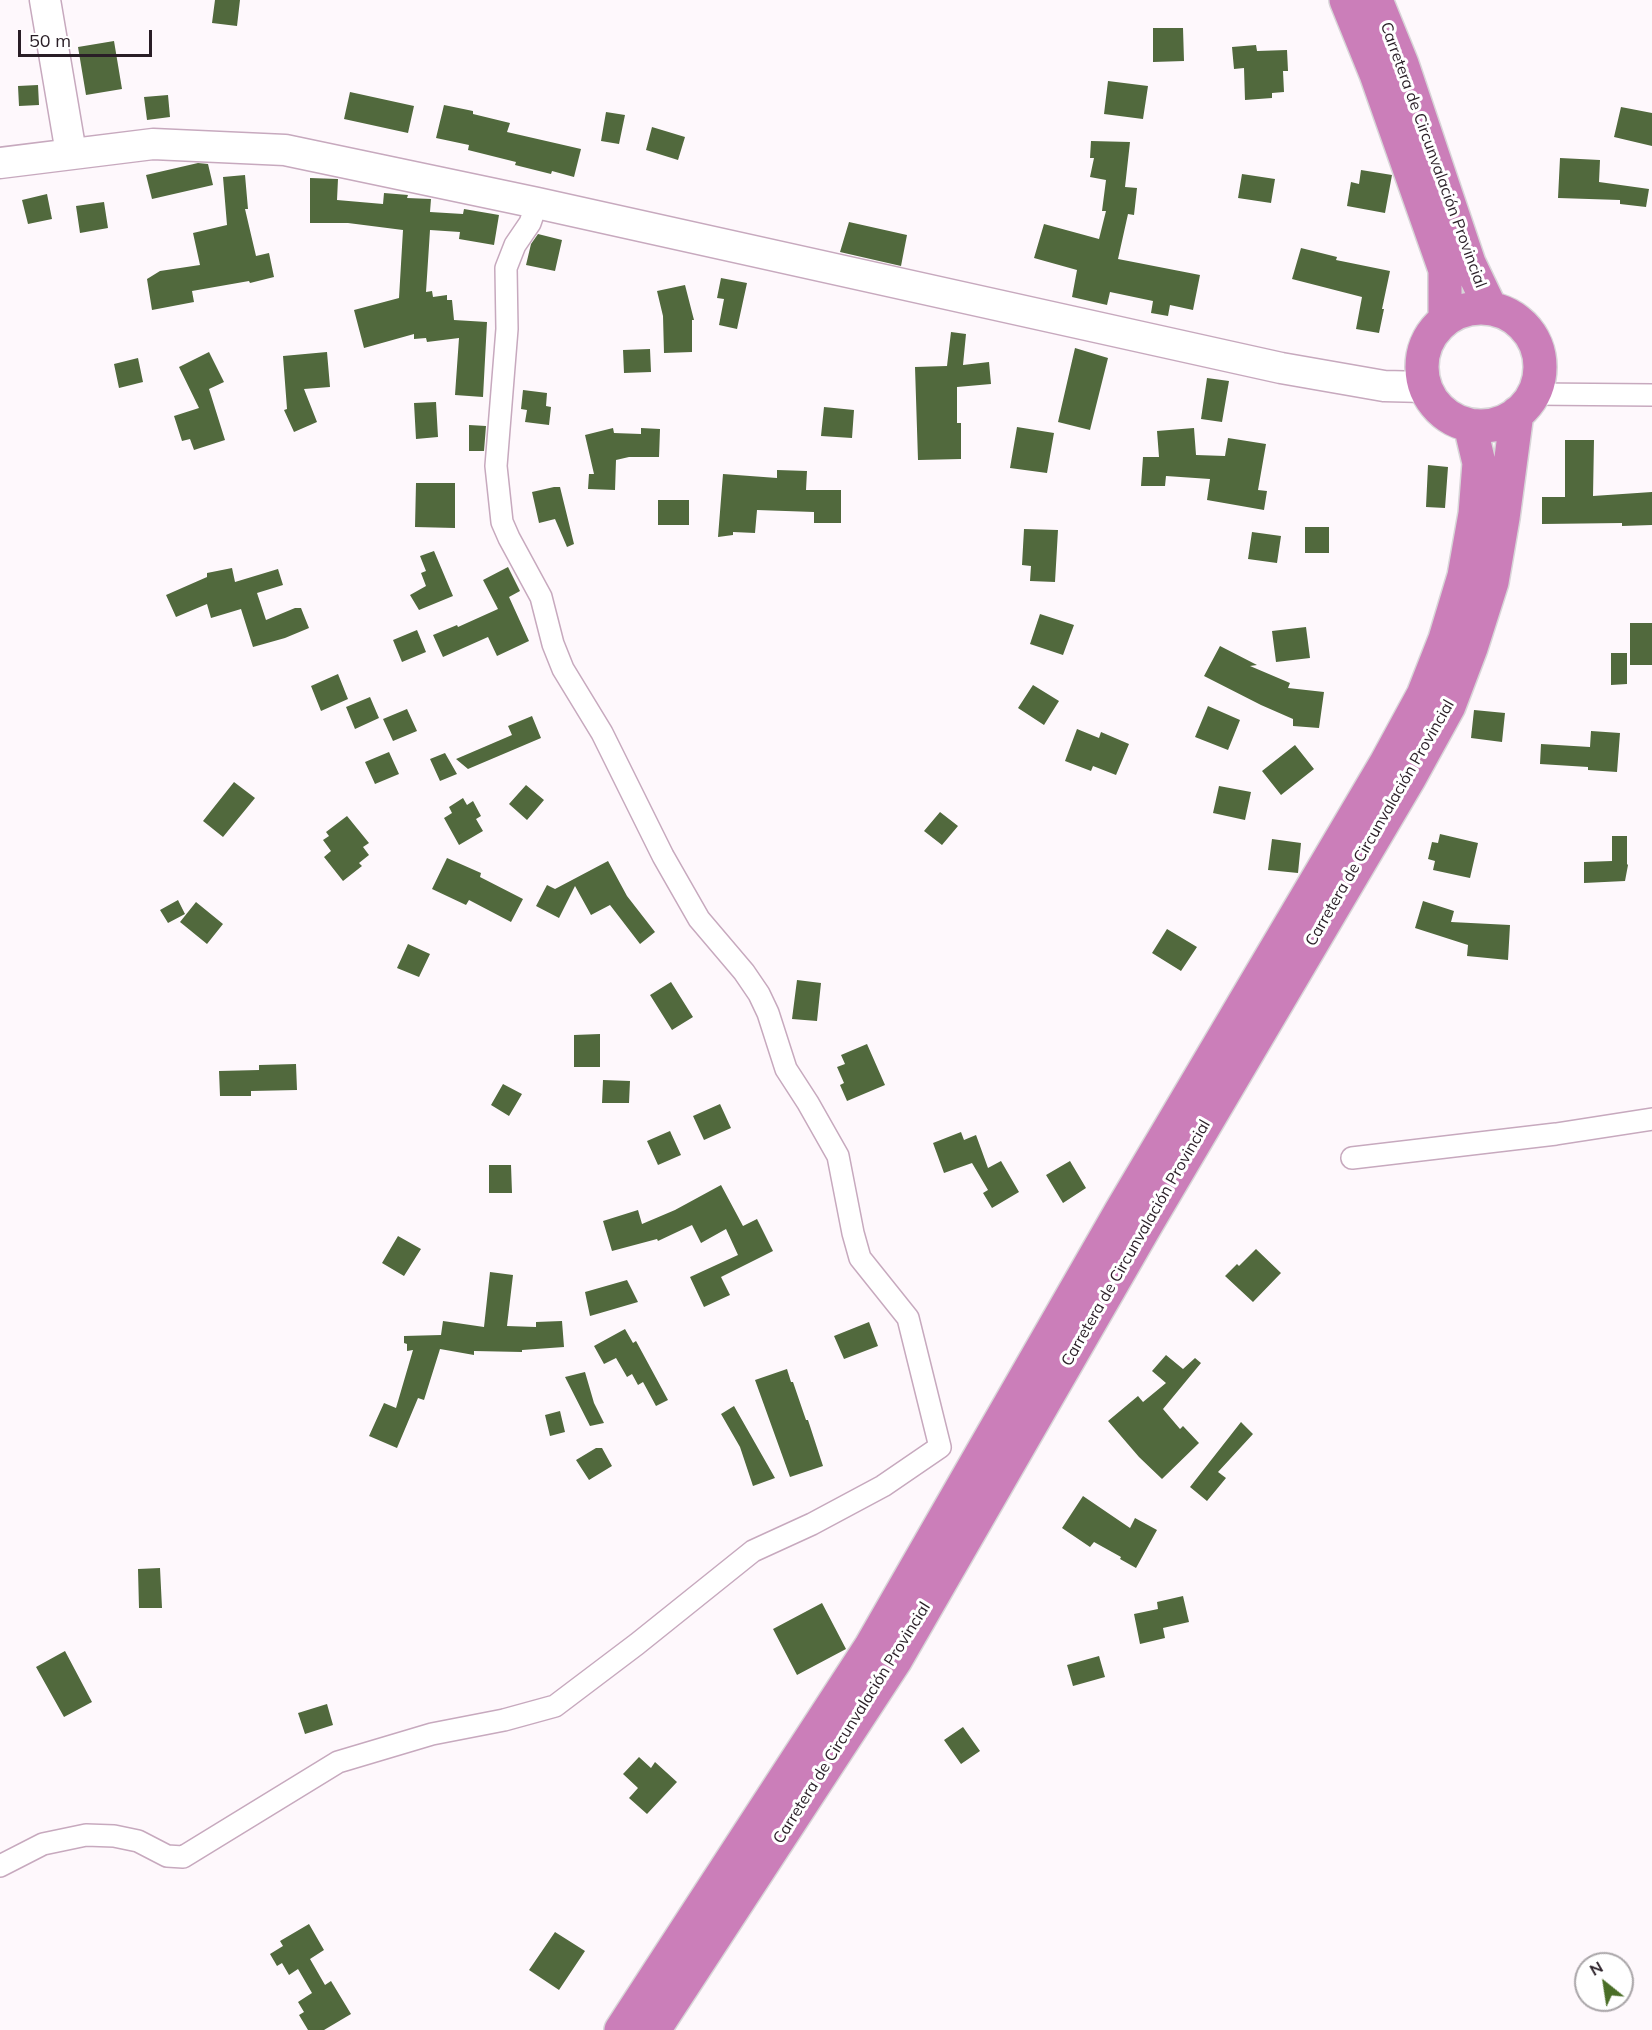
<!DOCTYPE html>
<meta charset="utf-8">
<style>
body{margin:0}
#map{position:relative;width:1652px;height:2030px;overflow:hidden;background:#fef8fc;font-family:Mulish,sans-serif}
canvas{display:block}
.north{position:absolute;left:1574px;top:1952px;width:60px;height:60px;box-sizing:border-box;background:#fff;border:2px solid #a9a5a8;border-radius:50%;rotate:330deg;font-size:16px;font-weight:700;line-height:24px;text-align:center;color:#291e26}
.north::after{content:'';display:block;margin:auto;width:21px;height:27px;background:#4a6e27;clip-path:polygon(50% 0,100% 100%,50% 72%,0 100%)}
.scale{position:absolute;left:18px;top:30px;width:134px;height:27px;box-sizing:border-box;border:3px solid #291e26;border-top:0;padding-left:8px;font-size:18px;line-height:21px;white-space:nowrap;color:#291e26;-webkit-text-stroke:4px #fff;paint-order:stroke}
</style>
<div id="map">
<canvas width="1652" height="2030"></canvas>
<div class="north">N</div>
<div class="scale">50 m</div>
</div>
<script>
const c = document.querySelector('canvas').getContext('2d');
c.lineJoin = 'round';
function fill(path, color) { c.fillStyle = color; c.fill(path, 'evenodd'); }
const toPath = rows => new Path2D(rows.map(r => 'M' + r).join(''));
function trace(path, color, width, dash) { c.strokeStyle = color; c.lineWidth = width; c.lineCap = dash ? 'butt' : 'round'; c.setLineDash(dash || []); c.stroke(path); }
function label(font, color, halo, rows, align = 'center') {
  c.font = font + ' Mulish,sans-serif'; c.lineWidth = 6; c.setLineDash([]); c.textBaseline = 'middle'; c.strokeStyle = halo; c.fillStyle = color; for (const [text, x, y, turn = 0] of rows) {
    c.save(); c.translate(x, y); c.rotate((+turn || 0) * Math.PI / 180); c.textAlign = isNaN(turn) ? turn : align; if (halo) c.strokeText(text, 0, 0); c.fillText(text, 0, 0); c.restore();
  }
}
fill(toPath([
 [215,0,240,0,237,26,212,23],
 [1153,28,1183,28,1184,61,1153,62],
 [114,41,122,89,86,95,78,47],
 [1256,45,1257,51,1287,50,1288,71,1283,71,1284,92,1272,93,1272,98,1245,100,1244,68,1234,69,1232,47],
 [1108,81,1148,86,1143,119,1104,114],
 [38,85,39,105,19,106,18,86],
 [350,92,414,106,408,133,344,119],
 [168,95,170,117,147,120,144,97],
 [444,105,473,111,473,114,510,123,507,132,581,149,574,177,552,171,551,174,515,165,516,162,468,150,469,145,436,138],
 [1621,107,1652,113,1652,146,1614,137],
 [606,112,625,115,619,144,601,141],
 [652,127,685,137,678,160,646,150],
 [1091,141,1130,142,1125,187,1137,188,1134,215,1128,214,1118,259,1200,275,1193,310,1170,305,1168,316,1151,313,1153,301,1110,292,1107,305,1072,297,1077,270,1034,258,1044,224,1099,239,1106,211,1102,211,1106,180,1090,177,1094,158,1090,158],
 [1560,158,1600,160,1599,182,1649,189,1646,207,1620,204,1620,200,1558,198],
 [198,163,208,164,213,185,152,199,146,175],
 [1361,170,1392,175,1385,213,1347,206,1351,182,1359,184],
 [1242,174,1275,179,1271,203,1238,198],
 [245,175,248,209,245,209,256,256,269,253,274,277,250,283,249,281,192,291,194,302,152,310,147,279,160,271,200,265,193,233,227,225,223,177],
 [310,178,338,179,337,200,383,204,384,193,408,195,407,198,431,199,430,212,463,214,464,209,499,215,494,245,459,239,460,232,430,230,426,292,432,291,433,297,447,295,447,300,452,300,454,320,487,322,483,397,455,395,459,338,427,342,426,338,414,339,414,334,364,348,354,310,399,298,403,230,348,223,310,223],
 [47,194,52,219,28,224,22,200],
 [104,202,108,228,80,233,76,206],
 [849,222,907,235,901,266,840,252],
 [538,234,562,240,555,271,526,265,531,244],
 [1301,248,1337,257,1336,260,1390,271,1382,309,1384,309,1379,333,1356,329,1362,297,1292,279],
 [721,278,747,283,737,329,719,325,724,299,717,298],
 [685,285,694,320,692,320,692,352,664,353,663,316,657,291],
 [951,332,966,334,963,365,989,362,991,384,957,387,957,423,961,423,961,459,918,460,915,367,947,366],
 [1075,348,1108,358,1090,430,1058,422],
 [650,349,651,372,624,373,623,350],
 [209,352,224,382,209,389,225,440,194,450,190,439,182,441,174,416,199,408,179,367],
 [327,352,330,387,304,389,317,422,294,432,284,410,287,409,283,356],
 [138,358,143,382,119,388,114,364],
 [1207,378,1229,381,1222,422,1201,419],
 [523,390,547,393,546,406,551,407,549,425,525,422,527,410,521,409],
 [436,402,438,437,416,439,414,403],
 [824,407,854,410,852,438,821,436],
 [469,425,486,426,484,451,469,451],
 [1017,427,1054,433,1047,473,1010,468],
 [613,428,614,433,641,434,641,428,660,429,659,457,629,457,616,460,615,490,588,489,589,474,594,474,585,435],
 [1194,428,1196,455,1225,456,1228,438,1266,444,1258,490,1267,491,1264,510,1207,500,1210,479,1166,476,1165,486,1141,486,1143,457,1159,457,1157,431],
 [1565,440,1594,440,1593,496,1652,492,1652,525,1622,526,1622,523,1542,524,1542,497,1565,497],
 [1428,465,1448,467,1445,508,1426,507],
 [777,470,807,471,806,490,841,490,841,523,814,523,814,512,757,510,755,533,733,532,733,535,718,537,723,474,777,478],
 [416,483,455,483,455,528,415,527],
 [554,487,560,487,574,544,567,547,555,519,539,523,532,492],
 [658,500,689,500,689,525,658,525],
 [1305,527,1329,527,1329,553,1305,553],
 [1024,529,1058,530,1055,582,1030,581,1031,566,1022,565],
 [1252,532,1281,536,1277,563,1248,559],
 [434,551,453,596,419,610,410,595,426,586,421,573,426,571,420,556],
 [508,567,520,591,509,597,529,641,497,656,488,637,443,657,433,635,457,625,458,627,498,609,483,580],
 [232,568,235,582,278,569,283,585,257,593,266,620,295,608,301,608,309,628,285,638,253,647,241,609,211,618,207,604,176,617,166,595,207,577,207,573],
 [1040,614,1074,625,1063,655,1030,644],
 [1630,623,1652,623,1652,665,1630,665],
 [1306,627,1310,658,1276,662,1272,631],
 [417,630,426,652,402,662,393,640],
 [1220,646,1257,665,1250,666,1290,683,1288,688,1324,692,1319,728,1293,726,1293,719,1261,705,1204,676],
 [1611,653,1627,653,1627,684,1611,685],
 [338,674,348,699,321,711,311,686],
 [1033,685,1059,701,1044,725,1018,708],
 [370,697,379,718,355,729,346,707],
 [1208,706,1240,720,1228,750,1195,737],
 [407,709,417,731,393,741,383,719],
 [1474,710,1505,713,1502,742,1471,738],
 [532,716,541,738,468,769,456,759,512,735,508,726],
 [1077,729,1099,738,1101,732,1129,744,1116,775,1093,766,1091,771,1065,761],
 [1591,731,1620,733,1617,772,1588,770,1588,767,1540,764,1541,744,1590,747],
 [1295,745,1314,769,1281,795,1262,771],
 [389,752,399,774,375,784,365,762],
 [445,753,457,774,440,781,430,759],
 [234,782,255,798,223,837,203,821],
 [526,785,544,800,527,820,509,804],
 [1219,786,1251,792,1245,820,1213,813],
 [463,798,467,805,473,801,481,816,476,819,483,831,459,845,444,818,452,813,449,807],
 [940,812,958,826,942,845,924,831],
 [347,816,369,843,363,847,369,855,359,863,362,866,343,881,324,857,331,851,323,840,329,836,326,832],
 [1440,834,1478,843,1470,878,1433,870,1435,861,1428,859,1432,842,1438,843],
 [1612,836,1627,836,1627,864,1628,865,1625,881,1584,883,1584,862,1612,861],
 [1272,839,1301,843,1298,873,1268,870],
 [447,858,481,873,480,877,523,899,511,922,469,900,466,905,432,889],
 [608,861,627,896,655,932,640,944,610,905,591,915,575,886,559,918,536,906,547,885,555,889],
 [178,900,185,914,168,923,160,910],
 [1423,901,1454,911,1451,922,1510,925,1508,960,1467,956,1468,945,1415,928],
 [196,902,223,924,207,944,180,922],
 [1167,929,1197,947,1181,971,1152,953],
 [408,944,430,954,419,977,397,968],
 [797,980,821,983,817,1021,792,1019],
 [671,982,693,1017,672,1030,650,995],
 [600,1034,600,1067,574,1067,574,1035],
 [867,1044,885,1085,847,1101,840,1085,844,1083,837,1067,845,1064,841,1055],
 [296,1064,297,1090,251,1091,251,1096,220,1096,219,1071,259,1070,259,1065],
 [603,1080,630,1081,629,1103,602,1103],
 [503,1084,522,1094,509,1116,491,1105],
 [720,1104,731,1128,704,1140,693,1116],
 [670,1131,681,1155,658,1165,647,1141],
 [961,1132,964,1140,976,1135,988,1168,1001,1161,1019,1192,992,1208,983,1193,988,1190,972,1163,944,1173,933,1143],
 [1070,1161,1086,1188,1063,1203,1046,1175],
 [489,1165,511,1165,512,1193,489,1193],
 [721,1185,743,1226,757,1219,773,1251,721,1277,730,1295,704,1307,690,1277,738,1255,726,1229,701,1243,692,1225,658,1241,657,1239,612,1251,603,1221,638,1210,642,1224,675,1210],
 [398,1236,421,1249,404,1276,382,1263],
 [1256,1249,1281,1273,1253,1302,1225,1276,1237,1264,1239,1266],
 [490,1272,513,1275,507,1326,536,1327,536,1322,562,1321,564,1347,522,1350,522,1352,474,1351,474,1355,440,1349,424,1400,418,1398,397,1448,369,1436,384,1403,396,1408,413,1350,407,1351,407,1344,404,1343,404,1336,441,1335,443,1321,484,1327],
 [627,1280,638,1302,590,1316,585,1292],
 [869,1322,878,1346,844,1359,834,1336],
 [625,1329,633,1343,636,1341,668,1400,656,1406,643,1382,638,1385,632,1374,627,1377,616,1358,604,1364,594,1346],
 [1166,1355,1183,1369,1195,1358,1201,1363,1163,1409,1180,1429,1183,1426,1199,1443,1162,1479,1139,1457,1108,1421,1138,1396,1143,1402,1166,1383,1152,1371],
 [787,1369,791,1382,793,1382,806,1420,808,1420,823,1466,790,1477,755,1380],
 [585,1372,594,1403,604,1423,590,1426,565,1377],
 [734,1406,775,1478,753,1486,740,1447,721,1414],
 [560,1411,565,1432,550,1436,545,1415],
 [1241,1422,1253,1434,1218,1472,1226,1478,1207,1501,1190,1487],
 [596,1448,602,1448,612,1466,589,1480,576,1460],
 [1083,1496,1130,1528,1135,1518,1157,1530,1136,1568,1120,1559,1121,1557,1094,1542,1090,1547,1062,1528],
 [160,1568,162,1608,139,1608,138,1569],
 [1183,1596,1189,1622,1163,1628,1165,1638,1140,1644,1134,1614,1158,1609,1157,1602],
 [822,1603,846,1649,797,1675,773,1629],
 [65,1651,92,1702,64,1717,36,1667],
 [1099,1656,1105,1677,1073,1686,1067,1665],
 [327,1704,333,1725,305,1734,298,1713],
 [963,1727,980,1751,961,1764,944,1740],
 [639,1757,651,1768,655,1762,677,1782,647,1814,629,1798,638,1788,623,1774],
 [309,1924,324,1950,310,1959,325,1985,331,1981,351,2014,324,2030,308,2030,299,2015,304,2012,298,2002,312,1993,298,1969,289,1975,282,1963,277,1966,270,1954,283,1946,280,1941],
 [555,1932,585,1951,559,1990,529,1970]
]), '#51693d');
const street = toPath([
 [1532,394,1652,395],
 [1352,1158,1556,1134,1652,1119],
 [0,1866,43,1844,86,1835,114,1836,138,1841,167,1856,183,1857,338,1762,432,1734,504,1720,555,1706,637,1644,753,1551,812,1524,883,1486,940,1447,908,1318,860,1258,853,1233,838,1156,808,1103,786,1069,768,1013,759,994,744,972,699,919,663,856,602,733,563,669,553,644,541,597,509,538,502,522,496,466,507,329,506,268,515,245,530,223,537,203]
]);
const secondary = toPath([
 [45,0,71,153],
 [0,163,153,144,285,150,537,203,1281,368,1384,386,1425,387]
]);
const highway = toPath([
 [1346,0,1376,74,1445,270,1445,320],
 [1376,0,1402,64,1469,263,1491,309],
 '1422 367a59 59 0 1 1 118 0a59 59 0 1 1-118 0Z',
 [621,2030,871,1646,1121,1211,1386,763,1423,695,1445,639,1464,576,1475,514,1479,463,1470,425],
 [654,2030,895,1661,1146,1225,1410,777,1449,706,1471,648,1492,582,1503,518,1517,413]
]);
trace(street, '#c7a9be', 24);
trace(secondary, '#c7a9be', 33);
trace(highway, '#d8d6d8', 36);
trace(street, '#fff', 21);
trace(secondary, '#fff', 30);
trace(highway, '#cb7eb9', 33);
label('16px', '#291e26', '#fff', [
 ["Carretera de Circunvalación Provincial",1433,155,70],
 ["Carretera de Circunvalación Provincial",1380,823,-60],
 ["Carretera de Circunvalación Provincial",1136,1243,-60],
 ["Carretera de Circunvalación Provincial",852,1723,-58]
]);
</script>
